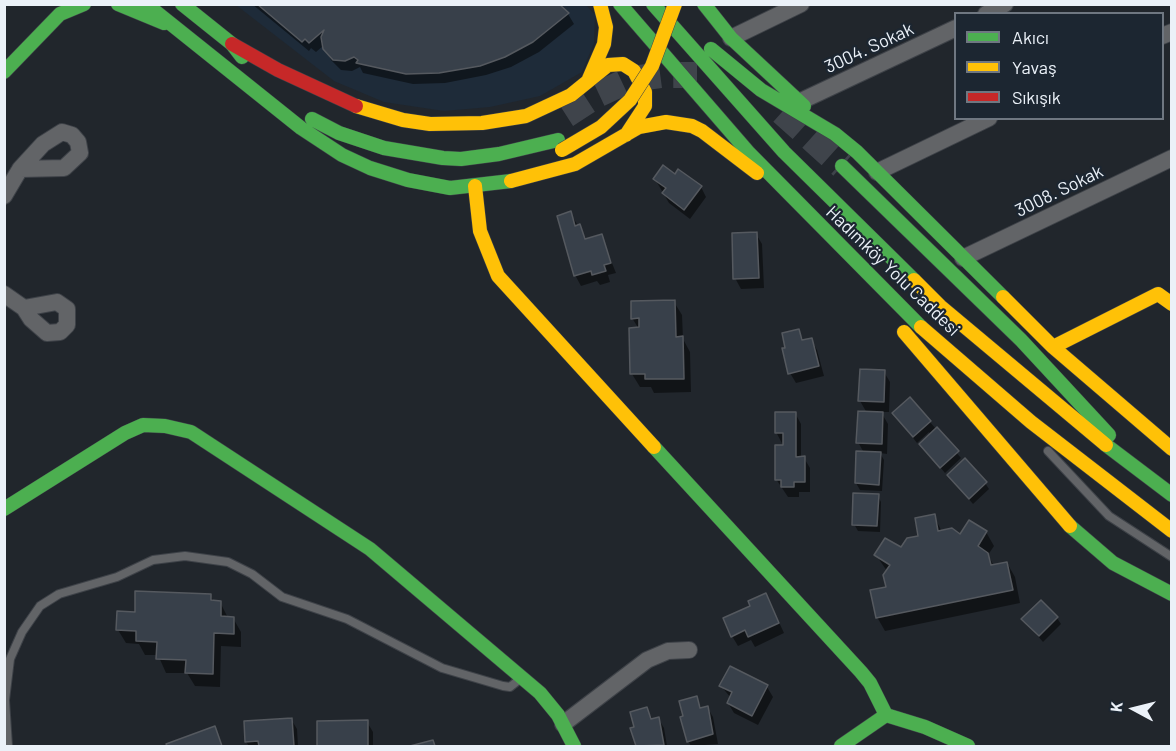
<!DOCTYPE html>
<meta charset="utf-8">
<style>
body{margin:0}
#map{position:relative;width:1176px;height:751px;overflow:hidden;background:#21262c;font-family:Barlow,sans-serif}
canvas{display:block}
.frame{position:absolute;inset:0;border:6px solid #ebf1f8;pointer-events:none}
.legend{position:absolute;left:954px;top:12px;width:210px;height:108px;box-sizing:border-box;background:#1c2631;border:2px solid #6f7781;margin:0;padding:8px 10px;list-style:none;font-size:18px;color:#ebf1f8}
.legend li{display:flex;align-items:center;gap:12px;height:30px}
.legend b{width:30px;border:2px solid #6f7781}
.north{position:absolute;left:1104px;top:679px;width:60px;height:60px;-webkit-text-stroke:4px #1c2631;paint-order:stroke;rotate:277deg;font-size:16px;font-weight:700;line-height:24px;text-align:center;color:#ebf1f8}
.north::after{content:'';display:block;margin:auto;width:21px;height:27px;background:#ebf1f8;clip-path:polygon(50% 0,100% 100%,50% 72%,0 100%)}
</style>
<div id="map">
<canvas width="1176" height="751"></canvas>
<div class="frame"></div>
<ul class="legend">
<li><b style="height:8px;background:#4caf50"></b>Akıcı</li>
<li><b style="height:8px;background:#ffc107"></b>Yavaş</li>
<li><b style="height:8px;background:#c62828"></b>Sıkışık</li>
</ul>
<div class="north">K</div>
</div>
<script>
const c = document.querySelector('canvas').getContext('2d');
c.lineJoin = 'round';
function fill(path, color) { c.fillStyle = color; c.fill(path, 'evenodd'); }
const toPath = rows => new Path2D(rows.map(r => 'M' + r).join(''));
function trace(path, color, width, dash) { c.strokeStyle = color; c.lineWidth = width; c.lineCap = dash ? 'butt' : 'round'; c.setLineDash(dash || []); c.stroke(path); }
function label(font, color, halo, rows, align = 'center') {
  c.font = font + ' Barlow,sans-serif'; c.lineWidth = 4.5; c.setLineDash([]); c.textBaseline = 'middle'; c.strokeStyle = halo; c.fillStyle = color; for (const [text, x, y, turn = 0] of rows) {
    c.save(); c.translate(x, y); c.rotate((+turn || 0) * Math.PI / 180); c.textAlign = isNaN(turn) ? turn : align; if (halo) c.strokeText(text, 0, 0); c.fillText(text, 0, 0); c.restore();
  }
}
fill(toPath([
 [236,5,586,5,595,15,594,43,582,72,540,96,490,107,444,111,384,102,334,81]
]), '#1e2b39');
fill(toPath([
 [252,4,556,4,568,14,574,24,539,52,511,67,486,75,445,83,413,84,363,73,360,67,352,71,341,70,331,60,324,45,316,52,311,48,309,51],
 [675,176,701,187,706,197,690,219,669,203,655,179],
 [570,213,587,240,601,236,616,273,608,275,610,282,600,285,597,281,581,286,575,275],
 [756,234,762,244,764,288,741,289,735,278],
 [674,302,682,315,683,339,690,352,691,392,654,393,651,387,640,387,632,374,639,329,632,318],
 [798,330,804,341,811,339,817,350,824,376,796,383,790,373,787,349],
 [884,372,890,382,889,412,881,412,888,424,887,454,880,453,884,460,882,491,860,490,856,483,864,453,858,442,867,413,860,401],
 [910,399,961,458,945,473,921,444,931,435,929,432,917,443,894,413],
 [795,413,801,424,801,458,804,458,810,468,810,492,799,492,799,497,788,497,776,479,784,447,776,432],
 [948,475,985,483,989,489,973,504],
 [878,496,881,502,880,532,858,531,854,524],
 [934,516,942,532,961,536,986,532,994,546,988,555,994,566,1007,563,1015,577,1020,603,885,631,877,617,887,588,887,571,876,555,901,549,920,537],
 [210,595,214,602,220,602,228,618,233,618,241,632,241,647,221,646,220,687,195,686,187,673,166,673,158,655,145,655,139,644,126,643,118,630,136,613],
 [771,605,784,633,755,647,751,640,738,646,732,636],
 [1057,618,1061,624,1043,642,1023,619],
 [721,686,767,687,773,697,758,725,734,713,728,703,731,698],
 [696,698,702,709,707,707,713,717,718,744,691,746,688,741],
 [647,709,653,720,658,718,664,728,667,746,637,746,632,729,636,728],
 [291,719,297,729,298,746,249,746,246,742],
 [319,722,367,722,373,732,373,746,319,746],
 [214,728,223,746,169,746,168,745]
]), '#0007');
const building = toPath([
 [257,4,559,4,569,13,533,42,505,57,480,66,439,73,406,74,356,63,358,60,354,57,345,61,333,60,323,49,321,37,324,30,309,43,305,39,302,42,257,4],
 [663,165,675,174,678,169,702,186,684,210,662,193,666,188,653,179,663,165],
 [571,211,575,226,580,224,585,239,602,234,611,263,604,265,606,271,592,275,591,271,574,276,557,216,571,211],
 [757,232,759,278,733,279,732,233,757,232],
 [675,300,676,337,683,336,684,379,645,379,645,374,630,374,629,328,639,327,639,318,631,319,631,301,675,300],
 [799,329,802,340,812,338,819,366,788,374,782,348,785,348,782,333,799,329],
 [860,369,885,370,884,402,858,401,860,369],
 [910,397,931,421,913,437,892,413,910,397],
 [858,411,883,412,882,444,856,443,858,411],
 [775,412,796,412,796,457,805,456,805,482,794,482,794,487,781,487,781,480,775,480,775,445,783,445,783,433,775,433,775,412],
 [937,427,959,451,940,468,919,444,937,427],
 [856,451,881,452,879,485,855,483,856,451],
 [965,458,987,482,969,499,947,475,965,458],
 [853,493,879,494,877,526,852,525,853,493],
 [935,514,938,531,952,528,960,534,969,520,987,531,978,546,988,553,991,565,1007,562,1013,590,876,618,870,590,886,587,883,575,890,565,874,555,885,538,901,547,907,538,918,536,915,518,935,514],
 [135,591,211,594,211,600,221,601,221,616,234,617,234,634,214,633,213,674,185,673,186,660,156,659,157,642,136,641,136,631,116,630,117,611,135,612,135,591],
 [766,593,779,623,748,637,745,630,731,637,723,618,750,606,748,601,766,593],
 [1041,600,1058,617,1039,636,1021,619,1041,600],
 [730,666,768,685,752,716,727,703,732,692,719,686,730,666],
 [697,696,700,708,708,706,713,734,687,742,680,717,683,716,679,701,697,696],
 [647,707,651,719,659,717,664,745,636,746,630,728,634,727,630,712,647,707],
 [292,718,294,746,259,746,258,741,245,742,244,721,292,718],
 [368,720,368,746,317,746,317,721,368,720],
 [215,726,222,746,167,746,166,744,215,726],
 [433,740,435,746,410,746,433,740]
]);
fill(building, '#38404a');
trace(building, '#55595f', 1.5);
trace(toPath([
 [782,112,842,166],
 [566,115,597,95,631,79,661,75,697,75]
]), '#3f444b', 26, [26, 13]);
const lane = toPath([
 [1048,451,1109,516,1172,557],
 [8,746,5,700,10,659,22,632,40,606,59,594,117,577,153,560,185,556,228,562,252,574,282,597,347,619,442,668,503,686,510,687,520,679]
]);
const street = toPath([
 [986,14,1005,4],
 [1162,36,1172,32],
 [731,38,801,4],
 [799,102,956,28],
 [877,172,989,118],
 [4,196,20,169,43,144,62,132,72,135,78,142,80,153,64,168,20,169],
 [963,258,1172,158],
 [4,294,24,308,31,319,47,333,60,332,67,325,67,309,57,302,24,308],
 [563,724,647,660,668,651,689,650]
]);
const fast = toPath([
 [118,4,164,23],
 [146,4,301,128,342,155,370,168,408,180,450,188,511,181],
 [182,4,232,44,242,57],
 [620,4,749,153,921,327],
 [653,4,784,152,914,280],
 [704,4,731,38,804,106],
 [711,49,761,90,835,134,857,152,1003,297],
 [4,72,60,14,84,4],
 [312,119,339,133,384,148,443,158,461,159,499,154,558,140],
 [842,166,1021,340,1109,435],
 [1106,445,1172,495],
 [654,447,861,672,870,683,886,715],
 [4,509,125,433,143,425,165,426,191,432,370,549,540,693,558,715,574,746],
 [1070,526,1113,563,1172,594],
 [886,715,925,727,968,746],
 [841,746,886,715]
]);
const slow = toPath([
 [588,81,604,44,606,27,600,4],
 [356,106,403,120,430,124,482,123,526,116,571,95,608,65,623,64,634,71,645,92,645,106,626,135],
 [511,181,575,164,639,127,666,122,692,126,702,131,757,173],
 [475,186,480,231,498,276,654,447],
 [914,280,940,306,1106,445],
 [1003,297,1053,347,1172,449],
 [921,327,1031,422,1172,531],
 [904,332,1070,526],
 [1053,347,1158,294,1172,304]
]);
const jam = toPath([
 [232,44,278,70,356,106]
]);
trace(lane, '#3e4248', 10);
trace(street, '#3e4248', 18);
trace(fast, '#3e4248', 15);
trace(slow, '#3e4248', 15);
trace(jam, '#3e4248', 15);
trace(lane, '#626467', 8);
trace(street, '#626467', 16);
trace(fast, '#4caf50', 14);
trace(slow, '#ffc107', 14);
trace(jam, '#c62828', 14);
const slowBridge = toPath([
 [562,150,601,127,630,100,652,66,675,4]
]);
trace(slowBridge, '#3e4248', 15, []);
trace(slowBridge, '#ffc107', 14);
label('18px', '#ebf1f8', '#1c2631', [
 ["3004. Sokak",869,48,-25],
 ["3008. Sokak",1059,191,-26],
 ["Hadımköy Yolu Caddesi",893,271,44]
]);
</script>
